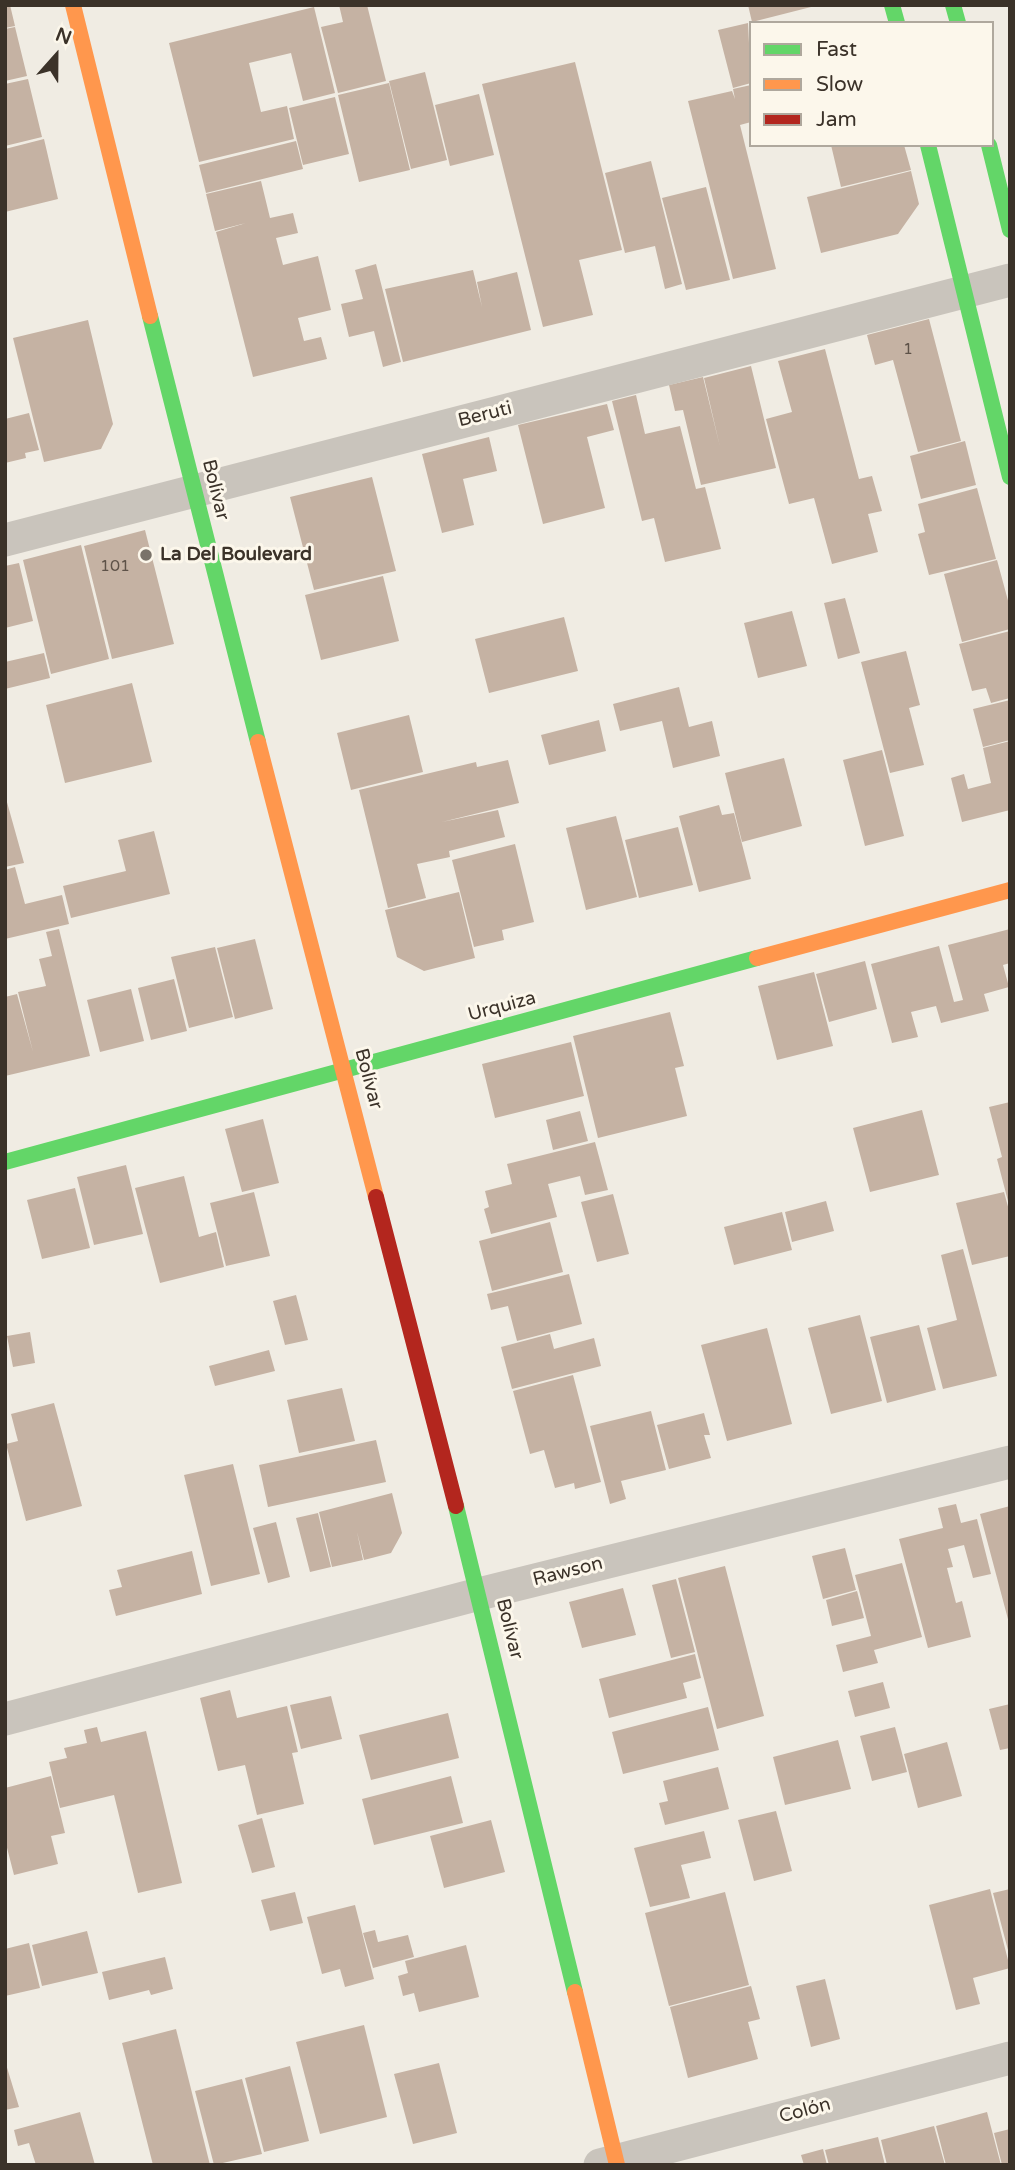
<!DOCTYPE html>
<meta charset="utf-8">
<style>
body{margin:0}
#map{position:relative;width:1015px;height:2170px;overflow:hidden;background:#f0ece3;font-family:"Varela Round",sans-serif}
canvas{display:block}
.frame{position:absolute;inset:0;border:7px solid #3b3229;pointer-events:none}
.legend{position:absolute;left:749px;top:21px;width:245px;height:126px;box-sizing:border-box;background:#fcf7eb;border:2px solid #afa89d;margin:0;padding:9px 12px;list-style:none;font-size:21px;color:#3b3229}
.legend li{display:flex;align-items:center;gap:14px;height:35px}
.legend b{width:35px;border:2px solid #afa89d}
.north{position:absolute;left:21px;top:21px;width:70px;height:70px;-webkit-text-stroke:5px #fcf7eb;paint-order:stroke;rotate:21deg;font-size:19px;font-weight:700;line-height:28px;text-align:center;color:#3b3229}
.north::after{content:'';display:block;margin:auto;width:24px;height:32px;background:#3b3229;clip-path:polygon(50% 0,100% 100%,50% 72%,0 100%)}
</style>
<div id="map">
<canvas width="1015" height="2170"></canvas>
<div class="frame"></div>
<ul class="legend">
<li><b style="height:9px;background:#63d668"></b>Fast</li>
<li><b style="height:9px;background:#ff974d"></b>Slow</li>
<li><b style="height:9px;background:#b3261e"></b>Jam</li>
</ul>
<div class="north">N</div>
</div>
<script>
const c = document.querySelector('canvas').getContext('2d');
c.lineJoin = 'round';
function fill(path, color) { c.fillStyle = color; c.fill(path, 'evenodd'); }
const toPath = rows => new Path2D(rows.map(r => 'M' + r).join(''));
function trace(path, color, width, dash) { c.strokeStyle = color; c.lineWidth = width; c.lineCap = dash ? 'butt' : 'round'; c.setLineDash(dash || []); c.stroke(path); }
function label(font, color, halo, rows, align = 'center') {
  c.font = font + ' "Varela Round",sans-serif'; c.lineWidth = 6; c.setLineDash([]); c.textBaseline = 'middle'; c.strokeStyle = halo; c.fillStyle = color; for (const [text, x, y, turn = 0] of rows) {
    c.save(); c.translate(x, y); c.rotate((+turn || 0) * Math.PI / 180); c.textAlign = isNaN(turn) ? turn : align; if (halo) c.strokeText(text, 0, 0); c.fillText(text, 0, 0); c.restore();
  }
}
fill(toPath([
 [5,5,10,5,15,26,5,28],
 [339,5,367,5,386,81,338,93,321,27,343,22],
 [748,5,815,5,815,6,752,22],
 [314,7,335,93,303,101,291,53,249,63,261,112,287,106,294,139,199,162,169,43],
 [748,23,751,83,733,88,718,30],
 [15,27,27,76,5,81,5,29],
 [575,62,622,250,579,260,593,315,543,327,482,84],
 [425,72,447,160,411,169,389,81],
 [28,79,42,137,5,146,5,84],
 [389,83,410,170,359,182,338,95],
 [751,85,751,122,740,125,776,269,733,279,688,101,732,91,735,99,733,89],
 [479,94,494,155,450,166,435,105],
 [335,97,349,154,303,165,289,108],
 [44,139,58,199,5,212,5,149],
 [296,141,303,169,206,193,199,165],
 [831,145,904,145,911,170,841,187],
 [651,161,682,284,665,289,655,246,625,253,605,173],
 [911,171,919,204,898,234,821,253,807,197],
 [261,181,270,218,293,213,298,233,276,238,283,265,318,256,331,310,298,318,304,341,321,337,327,359,253,377,216,232,246,223,215,231,206,194],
 [706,187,730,280,686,290,662,198],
 [376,264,401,362,383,367,374,331,349,337,341,304,363,299,355,270],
 [473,270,482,307,477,282,517,272,531,330,403,362,385,289],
 [929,319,961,441,918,452,893,360,875,365,867,335],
 [88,320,113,424,101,449,44,462,13,338],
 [825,349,859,479,872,476,882,511,868,514,878,552,832,564,814,498,789,504,766,419,792,412,778,361],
 [751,366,776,468,701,485,683,410,675,411,669,385,703,377,720,447,704,378],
 [636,395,645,434,680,426,696,489,705,487,721,549,665,562,654,518,642,521,612,401],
 [607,404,614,430,587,437,605,508,543,524,518,425],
 [29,413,39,450,25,453,26,458,5,463,5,419],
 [489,437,497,471,463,479,474,525,442,533,422,454],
 [965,441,976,485,921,499,910,456],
 [372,477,396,571,314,590,290,497],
 [977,488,996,559,929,575,918,534,925,532,918,504],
 [145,530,174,644,112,659,84,546],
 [81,545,109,659,51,674,23,560],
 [997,560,1010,608,1010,629,962,642,944,574],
 [19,563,33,621,5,628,5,566],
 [383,576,399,641,321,660,305,595],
 [845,598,860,653,838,659,824,603],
 [792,611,807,666,758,678,744,623],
 [564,617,578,671,489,693,475,639],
 [1010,631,1010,698,991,703,986,688,972,691,959,644],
 [906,651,920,705,909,708,924,765,890,773,861,662],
 [44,653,50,678,5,689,5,662],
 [132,683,152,762,65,783,46,705],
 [679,687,689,727,712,721,720,756,673,768,662,721,620,731,613,704],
 [1010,700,1010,740,983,747,973,709],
 [409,715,423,772,351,790,337,733],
 [599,720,606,751,549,765,541,735],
 [1010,741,1010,810,962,822,951,778,964,774,968,789,991,783,983,748],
 [882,750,904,836,865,846,843,760],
 [784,758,802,826,742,842,725,773],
 [508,760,519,803,442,822,498,810,505,837,449,851,450,857,417,864,426,898,388,908,359,790,476,762,477,767],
 [5,795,24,863,5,867],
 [719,805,722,815,734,813,751,879,699,892,679,816],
 [616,816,637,897,586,910,566,828],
 [678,827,693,885,639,898,625,840],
 [154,831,170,894,71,918,63,886,126,871,118,840],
 [515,844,534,922,502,930,504,940,474,947,452,860],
 [15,867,25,904,62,895,69,924,5,939,5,870],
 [459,892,475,958,424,971,397,957,385,910],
 [59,929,90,1056,5,1076,5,997,17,994,33,1052,18,992,46,986,39,959,52,956,46,932],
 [1010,929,1010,963,1003,965,1009,987,984,994,989,1011,941,1023,936,1006,911,1012,918,1037,892,1043,871,964,939,946,954,1002,963,1000,948,945],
 [255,939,273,1009,235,1019,217,948],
 [215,947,233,1017,189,1028,171,957],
 [865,961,877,1009,829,1022,816,974],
 [814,972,833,1046,777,1060,758,986],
 [174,979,187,1031,151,1040,138,988],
 [131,989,144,1041,100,1052,87,1000],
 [670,1012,684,1066,675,1068,687,1116,598,1138,573,1036],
 [571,1042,584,1096,495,1118,482,1064],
 [1010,1102,1010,1205,1009,1205,997,1159,1002,1157,989,1107],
 [922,1110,939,1175,870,1192,853,1128],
 [580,1111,588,1141,553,1150,546,1120],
 [263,1119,279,1183,242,1192,225,1129],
 [595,1142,608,1190,585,1195,580,1176,548,1184,557,1217,491,1234,484,1209,489,1207,485,1191,512,1184,507,1164],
 [126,1165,143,1234,94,1245,77,1177],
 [184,1176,199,1237,216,1232,224,1267,160,1283,135,1188],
 [75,1188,90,1248,42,1259,27,1200],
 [254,1192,270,1256,226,1266,210,1203],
 [1004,1192,1010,1214,1010,1256,972,1265,956,1203],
 [613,1194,629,1254,597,1262,581,1202],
 [826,1201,834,1231,792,1242,785,1212],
 [782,1212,792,1250,734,1265,724,1227],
 [550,1222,563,1272,492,1291,479,1241],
 [963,1249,997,1376,943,1389,927,1328,957,1320,941,1255],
 [569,1274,582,1324,517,1341,508,1306,491,1310,487,1294],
 [296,1295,308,1340,285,1345,273,1301],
 [860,1315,882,1401,831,1414,808,1328],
 [919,1325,936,1390,887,1403,870,1337],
 [767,1328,792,1424,727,1441,701,1345],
 [30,1332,35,1363,13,1367,7,1336],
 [550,1334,554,1349,594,1338,601,1366,512,1389,501,1347],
 [269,1350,275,1371,215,1386,209,1366],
 [573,1375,601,1482,575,1489,574,1483,555,1488,544,1450,530,1454,513,1391],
 [342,1388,355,1441,299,1453,287,1400],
 [54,1403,82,1506,26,1521,6,1444,18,1441,11,1414],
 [651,1411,666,1470,621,1481,626,1499,610,1504,590,1426],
 [704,1413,710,1435,704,1435,711,1458,669,1469,657,1425],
 [376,1440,386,1482,268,1507,259,1465],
 [233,1464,260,1574,211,1586,184,1475],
 [392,1493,402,1533,391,1553,364,1560,357,1532,363,1560,332,1567,319,1512],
 [956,1504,961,1523,977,1519,991,1574,973,1578,964,1545,948,1549,953,1567,947,1568,956,1603,962,1601,971,1637,928,1648,899,1539,943,1528,938,1508],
 [1010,1506,1010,1622,1009,1623,980,1514],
 [318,1513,331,1567,310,1572,296,1518],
 [276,1522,290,1577,268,1583,253,1528],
 [845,1548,856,1590,823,1599,812,1556],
 [192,1551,202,1594,116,1616,109,1590,122,1587,117,1570],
 [902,1563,922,1637,874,1650,878,1663,843,1672,836,1645,871,1636,855,1575],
 [725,1566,764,1716,717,1729,678,1578],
 [676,1579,695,1652,671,1658,652,1585],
 [623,1588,636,1635,582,1648,569,1602],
 [857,1591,864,1618,832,1626,826,1600],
 [695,1654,701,1678,683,1683,687,1698,609,1718,599,1679],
 [883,1682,890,1708,855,1717,848,1691],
 [230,1690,237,1718,287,1706,298,1752,292,1753,304,1804,257,1815,245,1765,218,1771,200,1698],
 [331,1696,342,1739,301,1749,290,1705],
 [1010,1704,1010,1748,1000,1750,989,1709],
 [708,1707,719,1750,623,1774,612,1732],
 [448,1713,459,1758,371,1780,359,1735],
 [97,1727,101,1742,146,1731,182,1883,138,1893,114,1795,60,1808,49,1762,67,1758,64,1748,87,1743,84,1730],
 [895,1727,907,1772,872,1781,860,1736],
 [838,1740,851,1789,785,1805,773,1757],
 [947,1742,962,1796,918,1808,904,1754],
 [718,1767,729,1809,665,1825,659,1803,668,1801,663,1781],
 [51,1776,65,1833,51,1836,58,1864,14,1875,5,1840,5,1788],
 [451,1776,463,1823,374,1845,362,1799],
 [776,1811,792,1871,754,1881,738,1820],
 [262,1818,275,1867,252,1873,238,1825],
 [491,1820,505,1872,444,1888,430,1836],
 [704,1831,711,1858,681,1865,690,1898,650,1907,634,1848],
 [990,1889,1010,1968,973,1978,980,2004,956,2010,929,1905],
 [1010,1889,1010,1954,1009,1954,993,1893],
 [295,1892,303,1923,270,1931,261,1900],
 [725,1892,749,1985,669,2006,645,1913],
 [355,1905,374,1979,345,1987,340,1969,322,1974,307,1917],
 [375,1930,378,1942,408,1935,414,1957,373,1968,363,1933],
 [87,1931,98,1973,42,1986,32,1945],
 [29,1943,40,1988,5,1996,5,1949],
 [466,1945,479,1997,419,2012,414,1993,403,1996,398,1976,408,1973,405,1961],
 [165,1957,173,1989,151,1995,149,1990,109,2000,102,1972],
 [825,1979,840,2039,811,2047,796,1986],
 [751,1986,760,2019,748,2022,758,2059,688,2078,670,2007],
 [364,2025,387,2117,320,2134,296,2042],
 [176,2029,210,2165,153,2165,122,2043],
 [5,2061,19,2107,5,2110],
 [439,2063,457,2133,413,2144,394,2074],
 [290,2066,309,2141,264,2152,245,2078],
 [242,2079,262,2154,214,2165,195,2091],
 [80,2112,95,2165,36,2165,29,2143,18,2146,14,2130],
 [987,2112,1001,2165,946,2165,936,2126],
 [934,2126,945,2165,887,2165,881,2140],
 [1010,2129,1010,2165,1002,2165,994,2133],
 [878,2137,885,2165,829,2165,825,2150],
 [823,2149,827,2165,804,2165,801,2155]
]), '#c5b2a3');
trace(toPath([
 [5,540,1010,280],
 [5,1719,479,1594,1010,1462],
 [600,2165,1010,2058]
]), '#c9c4bc', 33);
trace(toPath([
 [892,5,897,23],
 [953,5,958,23],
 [928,145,1010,477],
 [989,145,1010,230],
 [150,316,258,742],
 [5,1162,757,958],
 [456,1506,575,1992]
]), '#63d668', 16);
trace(toPath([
 [73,5,150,316],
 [258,742,376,1197],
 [757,958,1010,890],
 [575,1992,617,2165]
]), '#ff974d', 16);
trace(toPath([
 [376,1197,456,1506]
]), '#b3261e', 16);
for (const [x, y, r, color] of [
 [146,555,7,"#7a736a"]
]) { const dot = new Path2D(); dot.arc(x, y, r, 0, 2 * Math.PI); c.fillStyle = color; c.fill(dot); trace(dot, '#fcf7eb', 2.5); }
label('16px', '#5e5248', null, [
 ["1",908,350],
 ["101",115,567]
]);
label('19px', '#3b3229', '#fcf7eb', [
 ["Beruti",485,415,-14],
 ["Bolívar",215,490,76],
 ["Urquiza",502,1007,-15],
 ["Bolívar",368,1079,75],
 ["Rawson",568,1572,-14],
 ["Bolívar",509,1629,76],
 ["Colón",805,2111,-15]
]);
label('bold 19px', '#3b3229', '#fcf7eb', [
 ["La Del Boulevard",160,555]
], 'left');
</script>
